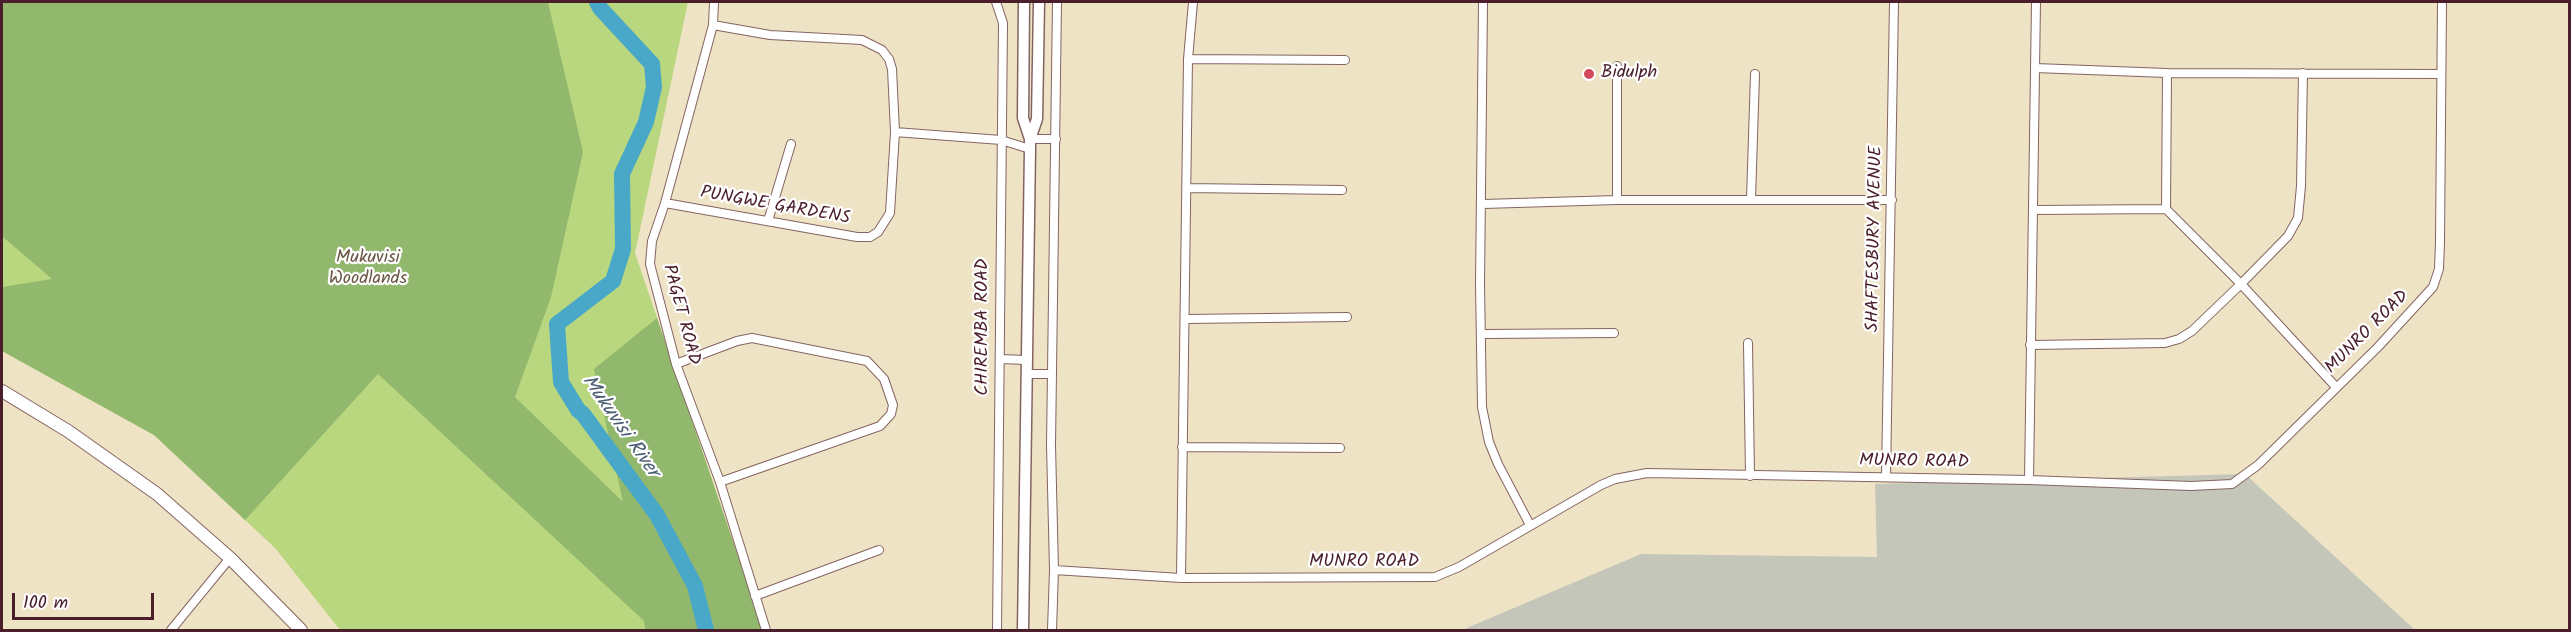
<!DOCTYPE html>
<style>
body{margin:0}
#map{position:relative;width:2571px;height:632px;overflow:hidden;background:#efe3c5;font-family:Kalam,sans-serif}
canvas{display:block}
.frame{position:absolute;inset:0;border:3px solid #4a1f2b;pointer-events:none}
.scale{position:absolute;left:12px;top:593px;width:142px;height:27px;box-sizing:border-box;border:3px solid #4a1f2b;border-top:0;padding-left:8px;font-size:18px;line-height:21px;white-space:nowrap;color:#4a1f2b;-webkit-text-stroke:4px #fff;paint-order:stroke}
</style>
<div id="map">
<canvas width="2571" height="632"></canvas>
<div class="frame"></div>
<div class="scale">100 m</div>
</div>
<script>
const c = document.querySelector('canvas').getContext('2d');
c.lineJoin = 'round';
function fill(path, color) { c.fillStyle = color; c.fill(path, 'evenodd'); }
const toPath = rows => new Path2D(rows.map(r => 'M' + r).join(''));
function trace(path, color, width, dash) { c.strokeStyle = color; c.lineWidth = width; c.lineCap = dash ? 'butt' : 'round'; c.setLineDash(dash || []); c.stroke(path); }
function label(font, color, halo, rows, align = 'center') {
  c.font = font + ' Kalam,sans-serif'; c.lineWidth = 4.5; c.setLineDash([]); c.textBaseline = 'middle'; c.strokeStyle = halo; c.fillStyle = color; for (const [text, x, y, turn = 0] of rows) {
    c.save(); c.translate(x, y); c.rotate((+turn || 0) * Math.PI / 180); c.textAlign = isNaN(turn) ? turn : align; if (halo) c.strokeText(text, 0, 0); c.fillText(text, 0, 0); c.restore();
  }
}
fill(toPath([
 [2245,474,2415,630,1462,630,1641,554,1877,557,1875,484]
]), '#c4c6b9');
fill(toPath([
 [2,2,688,2,635,253,763,630,340,630,275,548,154,435,2,351]
]), '#b9d77e');
fill(toPath([
 [2,2,548,2,583,152,551,297,515,397,623,502,594,369,657,318,763,630,645,630,644,621,378,374,245,520,154,435,2,351,2,287,52,279,2,236]
]), '#92b86d');
trace(toPath([
 [597,2,600,8,652,64,654,87,646,122,622,174,623,249,613,281,557,324,561,382,578,410,583,414,657,515,695,586,706,630]
]), '#49a8c8', 16);
const minor = toPath([
 [714,2,713,25,665,203,652,241,650,264,676,364,720,482,766,630],
 [996,2,1003,23,997,630],
 [1483,2,1480,285,1482,407,1489,442,1498,464,1530,525],
 [1188,59,1345,60],
 [1617,66,1617,200],
 [2035,68,2167,73,2441,74],
 [895,132,1001,140,1030,149],
 [1030,139,1056,139],
 [1188,188,1342,190],
 [1751,199,1755,74],
 [665,203,857,237,870,237,878,232,890,213,895,132,892,69,889,59,882,50,862,40,770,35,713,25],
 [1483,204,1617,200,1892,200],
 [2166,209,2241,284,2336,387],
 [2033,210,2166,209,2167,73],
 [768,221,791,144],
 [1186,319,1347,317],
 [1483,334,1614,333],
 [1748,343,1750,476],
 [2030,345,2165,343,2179,339,2192,331,2241,284,2288,236,2298,218,2301,186,2303,73],
 [1001,359,1026,360],
 [676,364,737,341,752,338,867,361,884,379,893,405,891,414,880,426,720,482],
 [1026,374,1052,374],
 [1182,447,1340,448],
 [1886,477,1894,2],
 [2029,480,2036,2],
 [1054,570,1181,578,1435,577,1459,567,1601,485,1615,479,1647,473,2029,480,2191,486,2232,484,2258,465,2378,347,2433,287,2439,269,2440,242,2442,2],
 [1181,578,1188,59,1193,2],
 [755,596,879,550],
 [171,630,230,558],
 [1052,630,1054,570,1051,445,1057,2]
]);
const secondary = toPath([
 [1030,139,1037,119,1039,2],
 [1023,630,1030,149,1030,139,1023,118,1024,2]
]);
const primary = toPath([
 [2,391,68,431,157,494,230,558,301,630]
]);
trace(minor, '#846461', 10);
trace(secondary, '#846461', 13);
trace(primary, '#846461', 14);
trace(minor, '#fff', 8);
trace(secondary, '#fff', 10);
trace(primary, '#fff', 12);
for (const [x, y, r, color] of [
 [1589,74,6,"#d1495b"]
]) { const dot = new Path2D(); dot.arc(x, y, r, 0, 2 * Math.PI); c.fillStyle = color; c.fill(dot); trace(dot, '#fff', 2); }
label('18px', '#4a1f2b', '#fff', [
 ["Bidulph",1601,74]
], 'left');
label('18px', '#4a1f2b', '#fff', [
 ["PUNGWE GARDENS",775,207,10],
 ["SHAFTESBURY AVENUE",1876,239,-89],
 ["PAGET ROAD",680,315,75],
 ["CHIREMBA ROAD",984,327,-90],
 ["MUNRO ROAD",2368,333,-45],
 ["MUNRO ROAD",1914,463,1],
 ["MUNRO ROAD",1364,563]
]);
label('18px', '#6b5644', '#fff', [
 ["Mukuvisi",368,259],
 ["Woodlands",368,280]
]);
label('italic 20px', '#4a5d72', '#fff', [
 ["Mukuvisi River",619,427,55]
]);
</script>
